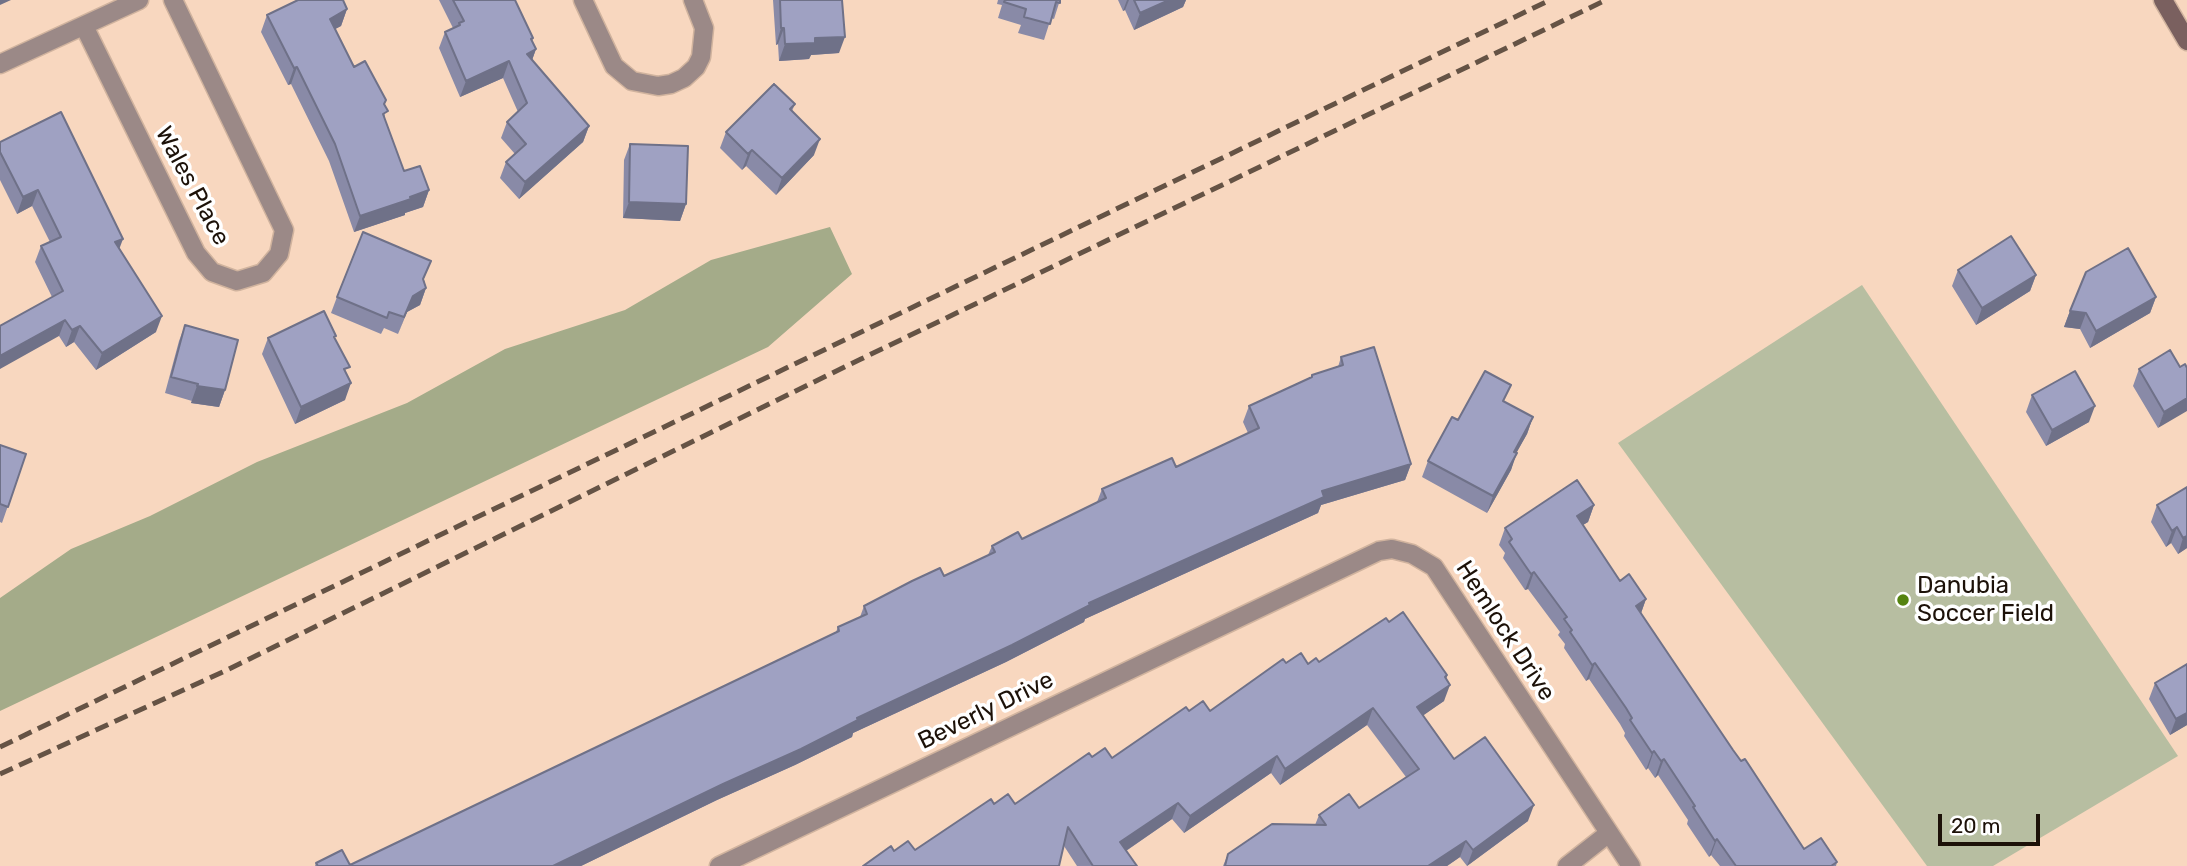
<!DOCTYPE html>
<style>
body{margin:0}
#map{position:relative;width:2187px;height:866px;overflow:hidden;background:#f8d7bf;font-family:Rubik,sans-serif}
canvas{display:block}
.scale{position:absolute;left:1938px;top:814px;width:102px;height:32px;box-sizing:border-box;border:4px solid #1c1108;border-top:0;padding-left:9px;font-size:21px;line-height:24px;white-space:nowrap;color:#1c1108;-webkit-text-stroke:5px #fff;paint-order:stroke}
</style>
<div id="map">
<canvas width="2187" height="866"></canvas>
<div class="scale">20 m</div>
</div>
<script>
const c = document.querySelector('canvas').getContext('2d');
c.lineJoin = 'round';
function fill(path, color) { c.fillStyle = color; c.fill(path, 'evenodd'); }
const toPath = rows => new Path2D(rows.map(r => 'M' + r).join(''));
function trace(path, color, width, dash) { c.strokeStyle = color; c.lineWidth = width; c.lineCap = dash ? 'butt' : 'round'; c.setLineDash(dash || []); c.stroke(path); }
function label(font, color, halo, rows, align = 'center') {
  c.font = font + ' Rubik,sans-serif'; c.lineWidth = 7; c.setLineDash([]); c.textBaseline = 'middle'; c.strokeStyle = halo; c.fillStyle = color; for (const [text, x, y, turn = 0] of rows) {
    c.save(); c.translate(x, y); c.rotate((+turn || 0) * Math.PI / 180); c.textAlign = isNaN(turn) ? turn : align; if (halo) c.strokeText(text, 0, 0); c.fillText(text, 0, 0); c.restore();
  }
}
fill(toPath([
 [1862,285,2178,756,1993,866,1927,866,1618,443]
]), '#b7bea1');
fill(toPath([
 [830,227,852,274,768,347,0,711,0,598,71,549,150,516,257,462,407,403,505,349,625,310,711,260]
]), '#a4ab89');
const street = toPath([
 [583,0,614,66,632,81,658,86,671,84,684,78,696,67,701,57,704,28,693,0],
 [84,26,196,253,212,272,237,281,263,273,279,254,284,230,173,0],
 [0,64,139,0],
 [719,866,1379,551,1392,549,1412,554,1434,567,1631,866],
 [1567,866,1609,833]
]);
const secondary = toPath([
 [2163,0,2187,41]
]);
trace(street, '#d0b39e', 21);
trace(secondary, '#d0b39e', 21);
trace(street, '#9b8987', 18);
trace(secondary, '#7a605f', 18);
trace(toPath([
 [0,747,1550,0],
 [0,774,227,670,861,359,1606,0]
]), '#655345', 5, [14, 7]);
fill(toPath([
 [439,0,515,0,533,38,532,41,536,49,532,60,589,126,583,142,519,199,500,178,506,162,515,154,501,138,507,122,518,112,503,78,460,97,439,48,445,32,453,28],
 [773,0,842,0,839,53,811,55,809,59,779,61,778,44,776,45],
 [998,0,1060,0,1054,19,1051,18,1044,40,1018,33,1021,25,998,18,1002,5,997,4],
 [1118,0,1186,0,1183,7,1134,30,1125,10,1123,11],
 [347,9,341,26,335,29,354,67,384,104,385,119,404,171,429,190,423,207,405,213,405,215,354,232,329,161,291,84,288,85,261,32,267,15],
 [795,104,792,111,814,155,776,195,746,166,742,170,720,148,726,132],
 [0,142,120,249,156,332,96,370,74,342,66,347,59,336,52,297,35,262,41,246,50,242,32,206,17,214,0,180],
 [630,144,686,204,680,221,623,218,624,160],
 [1958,270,2036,275,2030,291,1976,325,1952,286],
 [424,280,426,288,420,305,407,312,398,334,384,328,381,334,331,313,337,297],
 [2156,297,2150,313,2090,348,2080,329,2064,327,2070,311],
 [185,325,225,390,219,407,191,403,192,401,165,393,179,341],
 [268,338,335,339,347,375,345,400,295,424,262,354],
 [1341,357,1411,464,1405,480,1321,505,1318,513,1085,619,1084,622,1006,662,853,733,852,737,795,765,717,800,581,866,315,866,316,863,350,865,836,632,838,627,860,617,864,606,944,576,988,555,992,546,1022,539,1097,502,1102,489,1176,467,1248,433,1243,422,1249,406,1311,377,1312,375,1338,367],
 [2185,364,2158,428,2133,386,2139,369,2180,367],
 [2032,395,2089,422,2046,446,2026,412],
 [1505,402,1533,417,1527,434,1516,453,1511,470,1487,513,1422,477,1428,461,1458,420],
 [0,445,26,454,2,523,0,522],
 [2187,487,2187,548,2178,554,2171,543,2166,547,2151,522,2157,505],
 [1594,505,1588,522,1583,525,1620,581,1646,599,1641,613,1733,750,1804,849,1837,862,1836,866,1720,866,1711,855,1709,857,1687,824,1688,820,1658,775,1655,778,1648,768,1646,770,1624,736,1625,733,1620,724,1589,679,1586,681,1564,648,1565,644,1558,635,1560,632,1528,589,1525,590,1503,558,1505,553,1499,545,1505,528],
 [1389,622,1447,675,1444,701,1423,715,1454,759,1528,821,1467,866,1460,857,1447,866,1223,866,1228,854,1315,825,1319,815,1359,808,1406,777,1367,725,1280,785,1271,773,1184,833,1172,819,1126,851,1137,866,1077,866,1064,846,894,851,915,850,994,804,1015,804,1092,757,1112,758,1189,711,1210,711,1286,663,1308,664,1319,662],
 [2155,683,2187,725,2170,735,2149,699]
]), '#898aa7');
fill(toPath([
 [0,0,11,0,0,5],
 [1127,0,1129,0,1125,10,1123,11],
 [1169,0,1186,0,1183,7,1134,30,1140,13],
 [347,9,341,26,324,35,330,19],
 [781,28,784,28,778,44,776,45],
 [845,37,839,53,811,55,809,59,779,61,785,44,815,38],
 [533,38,527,53,536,49,530,66,521,70,531,39],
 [509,61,503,78,460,97,466,81],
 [297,67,291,84,288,85,294,68],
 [589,126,583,142,519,199,525,182],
 [820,139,814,155,776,195,782,178],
 [752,150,746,166,742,170,748,154],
 [38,190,32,206,17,214,23,197],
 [429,190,423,207,405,213,405,215,354,232,360,216],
 [629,202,686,204,680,221,623,218],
 [123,239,117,255,115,242],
 [431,261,418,293,426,288,420,305,407,312,398,334,413,296],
 [2036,275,2030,291,1976,325,1982,308],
 [2156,297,2150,313,2090,348,2096,331],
 [2070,311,2086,313,2080,329,2064,327],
 [162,316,156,332,96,370,102,353],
 [65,320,59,336,0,369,0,356],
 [80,326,74,342,66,347,72,330],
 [351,383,345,400,295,424,301,407],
 [197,386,225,390,219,407,191,403],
 [2187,398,2187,411,2158,428,2164,412],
 [2095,406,2089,422,2046,446,2052,430],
 [1533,417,1527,434,1508,468,1514,452],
 [1517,453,1511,470,1487,513,1493,496],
 [1411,464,1405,480,1321,505,1318,513,1085,619,1084,622,1006,662,853,733,852,737,795,765,717,800,581,866,553,866,857,718,1089,603,1322,491],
 [1594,505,1588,522,1571,532,1577,516],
 [2177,527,2171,543,2166,547,2172,531],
 [2187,536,2187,548,2178,554,2183,538],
 [1534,572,1528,589,1525,590,1531,574],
 [1646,599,1640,616,1636,606],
 [1595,663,1589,679,1586,681,1592,665],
 [1447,675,1441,691,1450,685,1444,701,1411,724,1417,707],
 [1373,708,1367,725,1280,785,1285,769],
 [2187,713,2187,725,2170,735,2176,719],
 [1654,751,1648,768,1646,770,1652,753],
 [1277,756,1271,773,1184,833,1190,816],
 [1664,759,1658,775,1655,778,1661,761],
 [1178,803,1172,819,1114,859,1120,842],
 [1534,805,1528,821,1467,866,1473,850],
 [1717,839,1711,855,1709,857,1715,841],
 [1466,841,1460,857,1447,866,1428,866]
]), '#6f7188');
const building = toPath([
 [298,0,343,0,347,9,330,19,354,67,365,61,386,100,384,104,388,111,383,114,404,171,420,166,429,190,410,197,411,199,360,216,335,144,297,67,294,68,267,15,298,0],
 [453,0,515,0,533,38,531,39,536,49,527,54,589,126,525,182,506,162,526,144,507,122,527,103,509,61,466,81,445,32,460,25,459,23,464,21,453,0],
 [780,0,842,0,845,37,815,38,815,43,785,44,784,28,781,28,780,0],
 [1005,0,1060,0,1060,3,1056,2,1050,24,1024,17,1026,9,1004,2,1005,0],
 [1134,0,1169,0,1140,13,1134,0],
 [774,84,795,104,790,109,820,139,782,178,752,150,748,154,726,132,774,84],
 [61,112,123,239,115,242,162,316,102,353,80,326,72,330,65,320,0,356,0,326,63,291,41,246,61,237,38,190,23,197,0,152,0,142,61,112],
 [630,144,688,146,686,204,629,202,630,144],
 [363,232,431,261,423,279,426,288,413,296,404,317,389,312,387,318,337,297,363,232],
 [2011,236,2036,275,1982,308,1958,270,2011,236],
 [2128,248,2156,297,2096,331,2086,313,2070,311,2086,272,2128,248],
 [324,311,336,336,334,337,350,367,344,369,351,383,301,407,268,338,324,311],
 [185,325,238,340,225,390,197,386,198,384,171,377,185,325],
 [1374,347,1411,464,1322,491,1324,497,1089,603,1090,605,1012,645,857,718,858,720,801,749,723,784,553,866,318,866,316,863,342,850,350,865,839,631,838,627,867,614,864,606,912,581,940,568,944,576,995,552,992,546,1018,532,1022,539,1106,498,1102,489,1172,458,1176,467,1259,428,1249,406,1312,377,1312,375,1343,365,1341,357,1374,347],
 [2170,350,2180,367,2185,364,2187,368,2187,398,2164,412,2139,369,2170,350],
 [1485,371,1511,385,1503,401,1533,417,1514,452,1517,453,1493,496,1428,461,1452,417,1458,420,1485,371],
 [2075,371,2095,406,2052,430,2032,395,2075,371],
 [0,445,26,454,8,507,0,504,0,445],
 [1577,480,1594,505,1577,516,1620,581,1629,574,1646,599,1636,606,1733,750,1741,761,1745,759,1804,849,1821,838,1837,862,1831,866,1736,866,1717,839,1715,841,1693,807,1695,806,1664,759,1661,761,1654,751,1652,753,1630,720,1632,718,1626,708,1595,663,1592,665,1581,648,1570,632,1572,630,1564,619,1567,617,1534,572,1531,574,1509,542,1512,539,1505,528,1577,480],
 [2187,487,2187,536,2183,538,2177,527,2172,531,2157,505,2187,487],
 [1403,612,1447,675,1445,677,1450,685,1417,707,1454,759,1485,737,1534,805,1473,850,1466,841,1428,866,1225,866,1228,854,1272,824,1326,825,1319,815,1349,794,1359,808,1419,769,1373,708,1285,769,1277,756,1190,816,1178,803,1120,842,1137,866,1093,866,1068,827,1059,866,863,866,891,846,894,851,908,841,915,850,991,799,994,804,1008,794,1015,804,1089,753,1092,757,1105,748,1112,758,1186,707,1189,711,1203,701,1210,711,1283,659,1286,663,1301,653,1308,664,1316,658,1319,662,1386,618,1389,622,1403,612],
 [2187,664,2187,713,2176,719,2155,683,2187,664]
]);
fill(building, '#9fa1c2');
trace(building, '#6f7188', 2);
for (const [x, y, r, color] of [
 [1903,600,7,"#558310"]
]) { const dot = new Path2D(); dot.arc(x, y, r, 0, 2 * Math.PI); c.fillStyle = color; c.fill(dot); trace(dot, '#fff', 2.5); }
label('24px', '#1c1108', '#fff', [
 ["Wales Place",192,186,62],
 ["Hemlock Drive",1505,631,57],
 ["Beverly Drive",986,711,-26]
]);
label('24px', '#1c1108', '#fff', [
 ["Danubia",1917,586],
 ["Soccer Field",1917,614]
], 'left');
</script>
